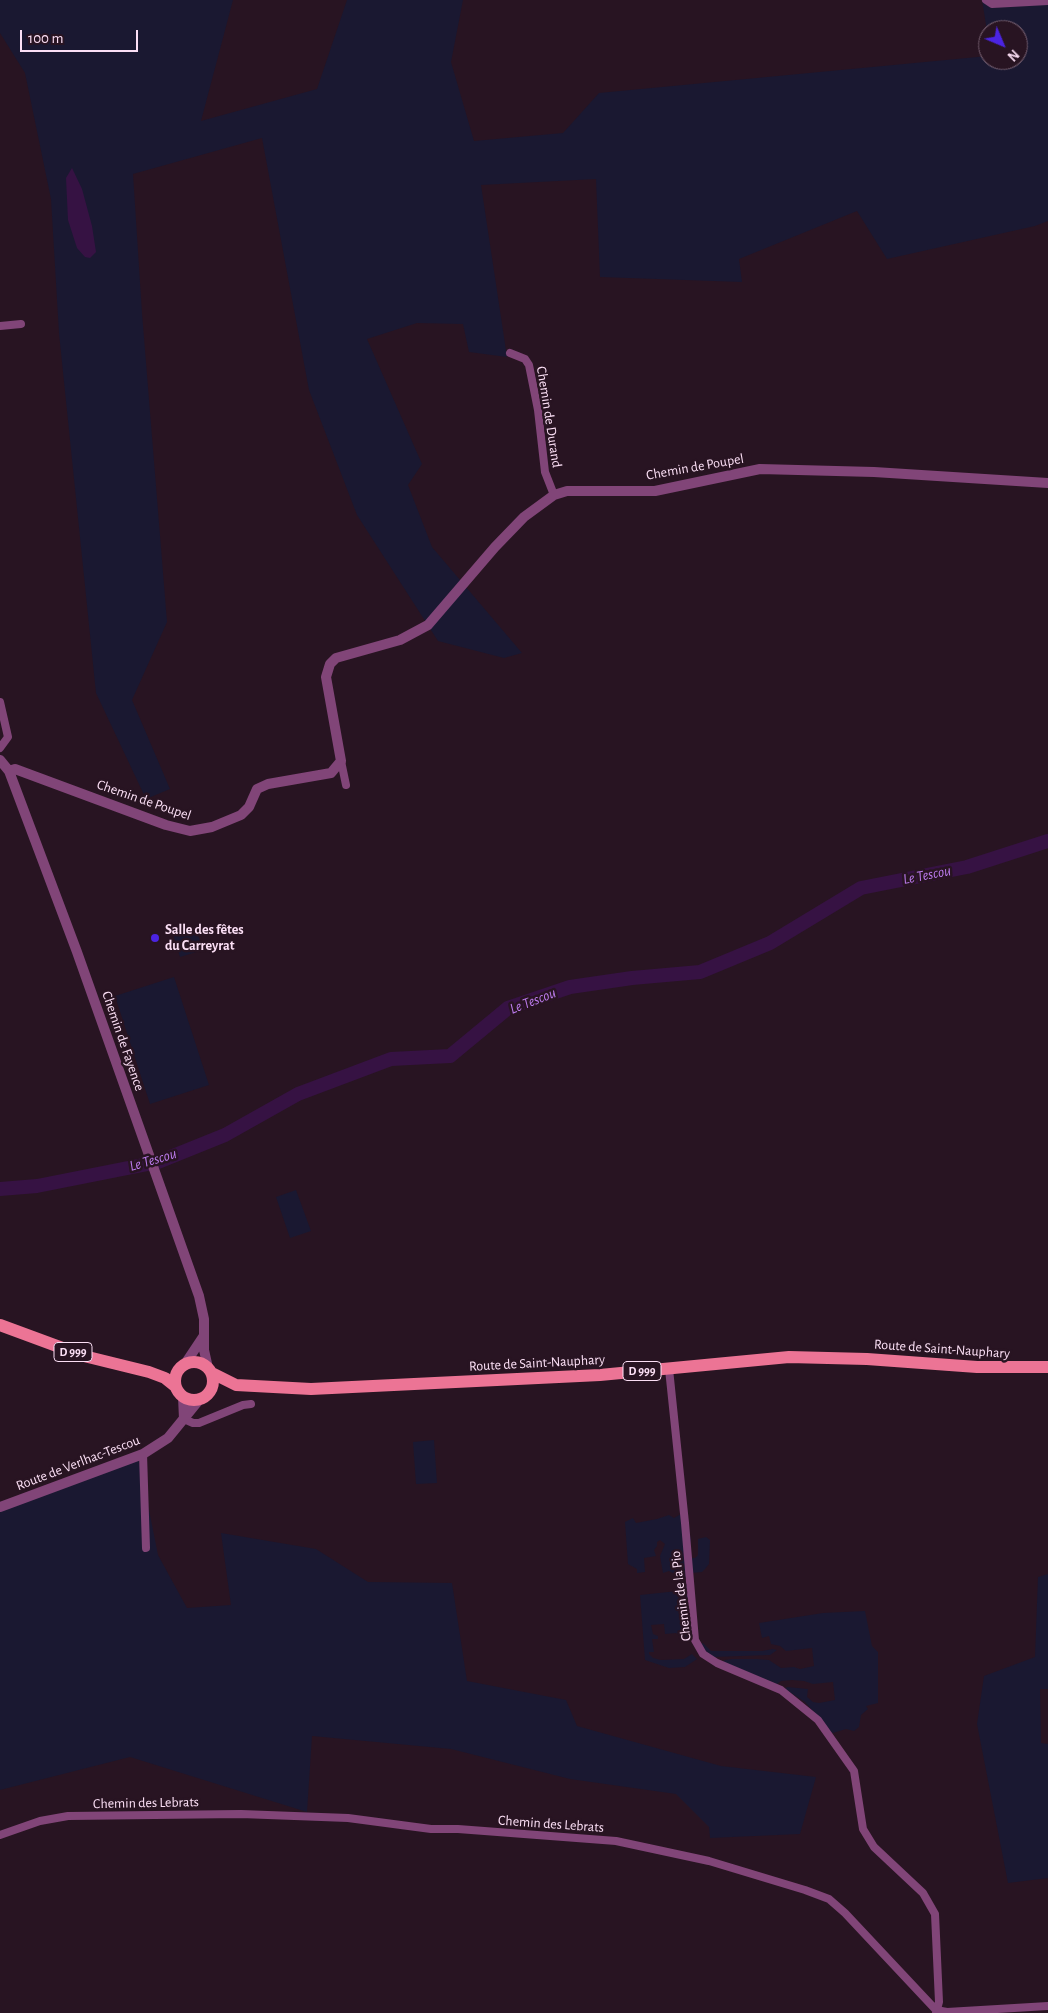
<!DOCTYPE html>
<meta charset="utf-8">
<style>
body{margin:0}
#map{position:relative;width:1048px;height:2013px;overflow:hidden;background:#281422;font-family:"Alegreya Sans",sans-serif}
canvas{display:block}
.north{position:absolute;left:978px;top:20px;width:50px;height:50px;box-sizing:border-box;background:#281422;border:1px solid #7c6576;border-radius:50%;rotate:135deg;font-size:14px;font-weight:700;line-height:20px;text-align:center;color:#fbdff5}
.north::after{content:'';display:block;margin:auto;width:18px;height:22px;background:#4b24e2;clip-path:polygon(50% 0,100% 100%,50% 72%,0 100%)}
.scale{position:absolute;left:20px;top:30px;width:118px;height:22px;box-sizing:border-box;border:2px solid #fbdff5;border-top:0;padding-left:6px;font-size:15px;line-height:18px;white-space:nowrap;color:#fbdff5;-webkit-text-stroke:4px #281422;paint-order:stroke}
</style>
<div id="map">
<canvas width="1048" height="2013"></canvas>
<div class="north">N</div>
<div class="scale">100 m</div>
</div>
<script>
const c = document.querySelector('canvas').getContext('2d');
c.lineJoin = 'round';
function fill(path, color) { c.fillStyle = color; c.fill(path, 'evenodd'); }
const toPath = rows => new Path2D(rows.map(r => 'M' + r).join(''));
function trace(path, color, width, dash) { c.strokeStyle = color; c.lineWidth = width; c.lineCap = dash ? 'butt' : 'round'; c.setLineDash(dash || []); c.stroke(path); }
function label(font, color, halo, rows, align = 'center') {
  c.font = font + ' "Alegreya Sans",sans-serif'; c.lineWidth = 5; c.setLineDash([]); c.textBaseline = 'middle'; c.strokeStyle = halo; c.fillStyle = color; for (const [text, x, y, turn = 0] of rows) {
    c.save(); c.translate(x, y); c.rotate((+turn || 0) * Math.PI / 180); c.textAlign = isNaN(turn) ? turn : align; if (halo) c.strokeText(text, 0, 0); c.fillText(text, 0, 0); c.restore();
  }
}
fill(toPath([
 [0,0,233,0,201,121,317,89,347,0,463,0,451,62,474,141,563,133,599,93,988,56,988,60,1018,60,1018,30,988,30,988,37,982,0,1048,0,1048,221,1035,226,887,259,857,211,739,259,742,282,600,277,596,179,481,185,507,357,469,352,463,324,417,323,367,339,422,464,408,485,432,547,522,653,504,658,438,641,357,515,309,390,262,138,133,174,142,313,167,622,132,700,170,789,146,799,96,693,59,333,51,199,25,73,0,33],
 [196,928,203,950,180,957,173,934],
 [174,977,209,1085,150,1104,115,996],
 [296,1190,311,1231,290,1238,276,1197],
 [434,1440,437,1483,416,1484,413,1442],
 [139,1460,158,1555,187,1608,231,1605,221,1533,316,1549,368,1582,452,1583,467,1681,566,1700,577,1726,721,1766,816,1777,800,1834,710,1838,709,1827,676,1794,570,1779,451,1749,312,1736,307,1812,130,1757,0,1790,0,1510],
 [681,1514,689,1530,691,1540,690,1545,683,1555,685,1558,695,1558,698,1555,698,1539,706,1537,710,1540,709,1564,705,1569,702,1572,691,1573,684,1579,669,1571,663,1573,660,1556,665,1544,660,1540,657,1542,657,1546,654,1550,656,1556,644,1558,645,1572,637,1573,637,1569,628,1564,625,1522,633,1518,636,1523,657,1519,669,1515,674,1518],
 [1048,1574,1048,1689,1040,1689,1041,1743,1048,1744,1048,1878,1008,1883,977,1724,984,1676,1035,1657,1038,1577],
 [687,1584,692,1638,689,1640,686,1639,685,1634,681,1636,676,1633,665,1634,664,1624,651,1625,653,1634,658,1636,658,1639,652,1639,654,1652,649,1652,649,1654,653,1658,661,1660,684,1659,692,1654,697,1659,685,1667,669,1668,645,1660,640,1595,678,1591,681,1587],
 [865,1611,872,1646,878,1652,878,1703,866,1706,868,1709,861,1715,859,1727,854,1731,846,1729,833,1733,823,1726,819,1718,805,1702,785,1689,787,1687,808,1689,807,1697,813,1702,819,1703,835,1700,833,1682,813,1684,804,1681,792,1680,781,1681,777,1684,723,1662,725,1660,732,1659,757,1659,769,1660,781,1668,794,1667,800,1669,814,1666,812,1648,786,1651,780,1646,771,1644,769,1636,762,1638,759,1623,823,1613],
 [703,1643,711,1651,762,1651,773,1649,777,1650,770,1655,713,1657,704,1650,701,1644]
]), '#1a1831');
fill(toPath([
 [72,168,82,189,92,226,96,252,90,258,85,257,77,248,68,220,66,178]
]), '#361243');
trace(toPath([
 [0,1189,37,1186,158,1162,225,1135,298,1094,391,1059,450,1056,508,1008,570,987,632,978,700,972,770,943,861,888,967,867,1048,841]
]), '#361243', 14);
trace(toPath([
 [986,0,992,4,1048,1],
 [0,326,21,324],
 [510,353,525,359,529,365,538,410,545,472,554,495],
 [0,702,8,737,0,748],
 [341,761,346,785],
 [669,1369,685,1523,695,1640,703,1654,717,1663,781,1690,818,1720,854,1771,863,1829,874,1847,923,1893,935,1914,939,2002,936,2013],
 [184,1419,193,1423,199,1423,243,1405,251,1404],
 [143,1454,146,1548],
 [0,1835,40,1821,68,1816,241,1814,348,1818,431,1829,458,1829,616,1841,709,1861,805,1890,829,1899,845,1913,936,2010,947,2012,1048,2006]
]), '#814578', 8);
trace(toPath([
 [0,760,9,771,77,952,199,1296,204,1319,204,1350,208,1368],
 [9,771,15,769,166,825,190,831,212,827,241,815,249,807,257,789,268,784,331,773,341,761,326,677,330,664,336,658,400,640,428,625,495,547,524,517,554,495,567,491,655,491,760,469,874,472,1048,483],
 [185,1364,203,1337],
 [183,1397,184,1419],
 [0,1507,143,1454,168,1438,199,1400]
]), '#814578', 10);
trace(toPath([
 [0,1325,84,1356,149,1372,165,1378,175,1386],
 '175 1381a19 19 0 1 1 38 0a19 19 0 1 1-38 0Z',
 [212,1373,236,1385,311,1389,600,1375,789,1357,867,1359,977,1367,1048,1367]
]), '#ec7495', 12);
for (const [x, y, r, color] of [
 [155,938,5,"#4b24e2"]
]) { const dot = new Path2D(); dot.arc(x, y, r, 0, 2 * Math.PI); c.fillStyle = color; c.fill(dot); trace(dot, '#281422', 2); }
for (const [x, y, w] of [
 [73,1352,38],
 [642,1371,38]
]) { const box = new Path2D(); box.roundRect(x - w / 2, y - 9.5, w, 19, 4); c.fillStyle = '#281422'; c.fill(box); trace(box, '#fbdff5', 1); }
label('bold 12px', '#fbdff5', null, [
 ["D 999",73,1352],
 ["D 999",642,1371]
]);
label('14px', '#fbdff5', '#281422', [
 ["Chemin de Durand",549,417,81],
 ["Chemin de Poupel",695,467,-10],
 ["Chemin de Poupel",144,800,19],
 ["Chemin de Fayence",123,1041,71],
 ["Route de Saint-Nauphary",942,1349,4],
 ["Route de Saint-Nauphary",537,1363,-3],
 ["Route de Verlhac-Tescou",78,1463,-21],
 ["Chemin de la Pio",681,1596,-97],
 ["Chemin des Lebrats",146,1803,-1],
 ["Chemin des Lebrats",551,1824,4]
]);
label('bold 14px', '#fbdff5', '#281422', [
 ["Salle des fêtes",165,930],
 ["du Carreyrat",165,946]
], 'left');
label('italic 15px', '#bc7bed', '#281422', [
 ["Le Tescou",927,875,-11],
 ["Le Tescou",533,1001,-21],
 ["Le Tescou",153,1160,-16]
]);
</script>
